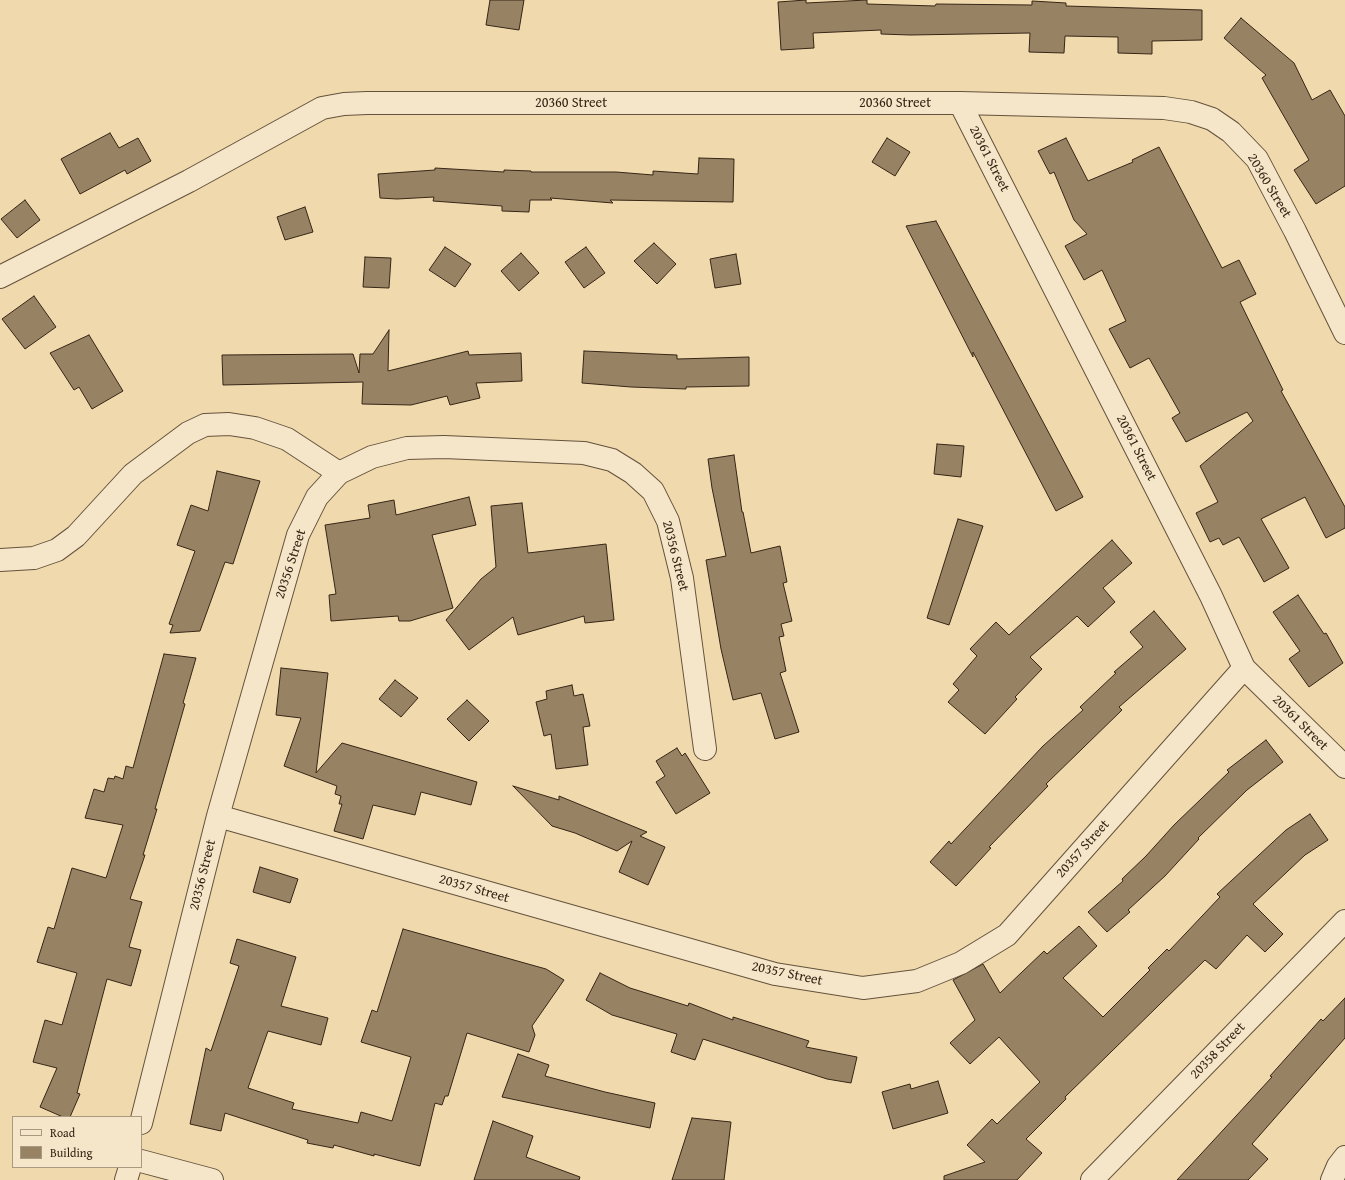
<!DOCTYPE html>
<style>
body{margin:0}
#map{position:relative;width:1345px;height:1180px;overflow:hidden;background:#f0d9ac;font-family:"Gentium Book Plus",serif}
canvas{display:block}
.legend{position:absolute;left:12px;top:1116px;width:130px;height:52px;box-sizing:border-box;background:#f5e6c9;border:1px solid #a99981;margin:0;padding:5px 7px;list-style:none;font-size:12px;color:#362516}
.legend li{display:flex;align-items:center;gap:8px;height:20px}
.legend b{width:20px;border:1px solid #a99981}
</style>
<div id="map">
<canvas width="1345" height="1180"></canvas>
<ul class="legend">
<li><b style="height:5px;background:#f5e6c9"></b>Road</li>
<li><b style="height:11px;background:#978364"></b>Building</li>
</ul>
</div>
<script>
const c = document.querySelector('canvas').getContext('2d');
c.lineJoin = 'round';
function fill(path, color) { c.fillStyle = color; c.fill(path, 'evenodd'); }
const toPath = rows => new Path2D(rows.map(r => 'M' + r).join(''));
function trace(path, color, width, dash) { c.strokeStyle = color; c.lineWidth = width; c.lineCap = dash ? 'butt' : 'round'; c.setLineDash(dash || []); c.stroke(path); }
function label(font, color, halo, rows, align = 'center') {
  c.font = font + ' "Gentium Book Plus",serif'; c.lineWidth = 3; c.setLineDash([]); c.textBaseline = 'middle'; c.strokeStyle = halo; c.fillStyle = color; for (const [text, x, y, turn = 0] of rows) {
    c.save(); c.translate(x, y); c.rotate((+turn || 0) * Math.PI / 180); c.textAlign = isNaN(turn) ? turn : align; if (halo) c.strokeText(text, 0, 0); c.fillText(text, 0, 0); c.restore();
  }
}
const building = toPath([
 [490,0,524,0,519,30,486,25,490,0],
 [806,0,806,3,867,0,867,4,935,6,936,4,1032,5,1032,1,1066,3,1066,6,1202,10,1202,40,1152,41,1152,54,1118,53,1118,37,1065,36,1064,53,1029,52,1030,33,910,35,881,34,881,30,813,33,814,48,781,50,778,2,806,0],
 [1241,18,1294,63,1312,100,1330,90,1345,116,1345,186,1316,204,1294,170,1309,160,1262,78,1266,75,1224,38,1241,18],
 [110,133,119,148,138,138,151,161,127,174,125,170,80,194,61,159,110,133],
 [887,138,910,152,895,176,872,162,887,138],
 [1066,138,1088,181,1133,162,1132,160,1159,147,1222,268,1239,260,1256,294,1240,302,1283,390,1281,391,1345,507,1345,528,1326,538,1305,497,1261,519,1289,568,1264,582,1239,537,1223,545,1219,538,1210,542,1196,513,1218,502,1200,466,1253,421,1247,412,1186,442,1172,418,1180,413,1149,358,1130,368,1109,329,1126,321,1102,270,1084,280,1065,246,1087,234,1074,220,1054,172,1050,174,1038,151,1066,138],
 [699,158,734,159,733,202,610,200,613,203,550,198,552,200,530,200,529,212,502,211,502,206,433,201,434,197,397,199,380,198,378,174,435,170,435,168,504,172,504,170,531,171,531,172,616,172,653,175,653,171,698,174,699,158],
 [25,200,40,220,17,238,1,219,25,200],
 [305,207,313,232,285,240,277,217,305,207],
 [936,221,1083,497,1056,511,973,352,973,357,906,226,936,221],
 [654,243,676,264,657,284,634,261,654,243],
 [445,247,471,264,455,287,429,270,445,247],
 [586,247,605,273,584,288,565,262,586,247],
 [521,253,539,273,519,291,501,271,521,253],
 [736,254,741,284,715,288,710,259,736,254],
 [365,257,391,258,389,288,363,287,365,257],
 [34,296,56,327,25,349,2,319,34,296],
 [389,330,388,371,468,351,469,355,521,353,522,381,476,383,480,398,450,405,447,396,411,405,362,404,363,382,223,385,222,355,353,354,359,373,360,354,373,354,389,330],
 [89,335,123,391,92,409,79,387,74,390,50,353,89,335],
 [584,351,677,355,677,359,749,357,749,386,686,387,686,389,631,387,582,383,584,351],
 [937,444,964,446,961,477,934,474,937,444],
 [734,455,742,512,743,512,751,553,780,546,787,582,783,583,792,621,781,624,784,636,779,637,786,671,780,673,799,732,775,739,761,693,733,700,721,649,706,560,726,556,712,488,708,459,734,455],
 [217,471,260,481,233,564,225,562,200,631,170,633,173,625,169,624,195,551,177,545,191,505,208,511,217,471],
 [469,497,476,525,432,535,453,608,410,621,399,621,398,616,331,621,329,595,336,594,325,525,370,518,368,505,394,500,396,515,469,497],
 [522,503,528,553,606,544,614,620,585,623,584,616,518,635,513,617,469,650,446,620,481,579,496,567,491,506,522,503],
 [958,519,983,526,949,625,927,618,958,519],
 [1112,540,1132,563,1103,588,1115,602,1088,627,1077,616,1030,657,1042,669,1015,697,1017,699,985,734,948,702,959,690,953,684,977,656,970,649,996,622,1009,635,1112,540],
 [1298,595,1324,634,1326,633,1343,663,1309,687,1289,659,1300,651,1273,612,1298,595],
 [1154,611,1186,649,1119,707,1122,710,1046,784,1048,786,989,847,991,848,956,886,930,862,949,841,951,844,1043,746,1083,710,1080,707,1116,673,1114,672,1143,647,1130,632,1154,611],
 [164,654,196,658,183,703,185,704,155,809,157,809,143,855,145,855,130,899,142,902,129,947,141,950,131,986,107,979,77,1093,80,1094,70,1117,63,1117,40,1107,57,1068,33,1062,45,1020,62,1025,77,973,37,962,48,927,54,929,72,868,106,878,123,825,85,818,94,789,104,792,108,778,114,779,115,776,123,779,126,766,133,768,164,654],
 [281,668,328,673,316,773,342,743,477,782,471,805,421,792,415,815,373,805,363,839,334,831,342,804,339,804,341,796,335,794,337,786,284,766,301,718,276,715,281,668],
 [395,680,418,698,401,717,379,699,395,680],
 [572,685,574,696,583,694,590,726,583,727,588,765,556,769,551,734,544,736,536,702,547,699,546,691,572,685],
 [467,700,489,721,469,741,447,719,467,700],
 [1266,740,1283,762,1247,790,1198,838,1199,839,1165,876,1128,910,1130,912,1107,932,1088,912,1123,881,1122,879,1146,856,1174,825,1229,772,1227,770,1266,740],
 [677,748,682,756,685,753,710,793,676,814,656,782,665,776,656,761,677,748],
 [513,786,559,800,559,796,647,832,640,836,665,847,648,885,619,872,632,841,617,851,575,833,552,826,513,786],
 [1310,814,1328,840,1305,855,1253,904,1283,934,1265,952,1247,935,1216,969,1205,960,1065,1097,1066,1099,1026,1139,1042,1153,1017,1180,944,1180,944,1176,985,1162,967,1145,992,1119,997,1124,1040,1082,999,1037,970,1064,950,1043,975,1020,953,980,983,964,1000,993,1044,951,1047,954,1079,926,1097,946,1063,978,1103,1017,1150,970,1148,968,1167,949,1169,951,1220,897,1217,894,1286,830,1310,814],
 [260,867,298,879,290,903,253,892,260,867],
 [403,929,546,969,564,980,532,1026,535,1035,529,1052,467,1033,448,1096,445,1096,442,1105,435,1103,420,1166,374,1154,374,1156,334,1145,333,1148,307,1143,308,1140,225,1113,221,1131,190,1124,206,1048,211,1051,239,966,230,963,237,939,296,957,281,1006,328,1018,321,1045,268,1031,248,1088,294,1103,292,1109,358,1123,361,1112,392,1121,411,1057,361,1042,372,1010,377,1012,403,929],
 [600,973,630,988,688,1006,689,1003,733,1020,733,1017,809,1041,806,1047,857,1057,851,1083,827,1079,703,1039,695,1060,671,1052,677,1034,612,1015,586,1000,600,973],
 [1345,998,1345,1038,1252,1144,1268,1159,1248,1180,1177,1180,1272,1077,1270,1076,1321,1019,1323,1021,1345,998],
 [518,1054,549,1065,545,1076,605,1092,655,1103,650,1128,502,1097,518,1054],
 [938,1081,948,1113,893,1129,882,1092,910,1084,911,1089,938,1081],
 [692,1118,731,1122,724,1180,672,1180,692,1118],
 [493,1121,533,1136,526,1157,580,1177,579,1180,474,1180,493,1121]
]);
fill(building, '#978364');
trace(building, '#362516', 1);
const minor = toPath([
 [960,103,1211,596,1244,668,1345,767],
 [0,277,189,181,322,108,344,104,367,103,960,103,1164,108,1191,112,1212,119,1231,132,1257,159,1295,231,1345,333],
 [0,560,34,558,57,550,76,536,133,474,188,433,205,425,229,424,255,428,287,439,339,473],
 [218,816,775,974,863,988,917,981,961,963,1007,935,1244,668],
 [141,1123,218,816,298,535,317,497,339,473,372,457,407,448,444,447,584,453,612,460,633,473,653,491,668,521,682,578,705,749],
 [141,1161,212,1180],
 [126,1180,130,1167],
 [1092,1180,1345,921]
]);
const tertiary = toPath([
 [1332,1180,1338,1166,1345,1157]
]);
trace(minor, '#64523c', 24);
trace(tertiary, '#64523c', 24);
trace(minor, '#f5e6c9', 22);
trace(tertiary, '#f5e6c9', 22);
label('14px', '#362516', '#f5e6c9', [
 ["20360 Street",571,103],
 ["20360 Street",895,103],
 ["20361 Street",989,159,63],
 ["20360 Street",1269,186,59],
 ["20361 Street",1136,448,63],
 ["20356 Street",675,556,76],
 ["20356 Street",291,564,-72],
 ["20361 Street",1300,723,45],
 ["20357 Street",1083,849,-48],
 ["20356 Street",203,875,-76],
 ["20357 Street",474,889,16],
 ["20357 Street",787,974,12],
 ["20358 Street",1218,1051,-46]
]);
</script>
